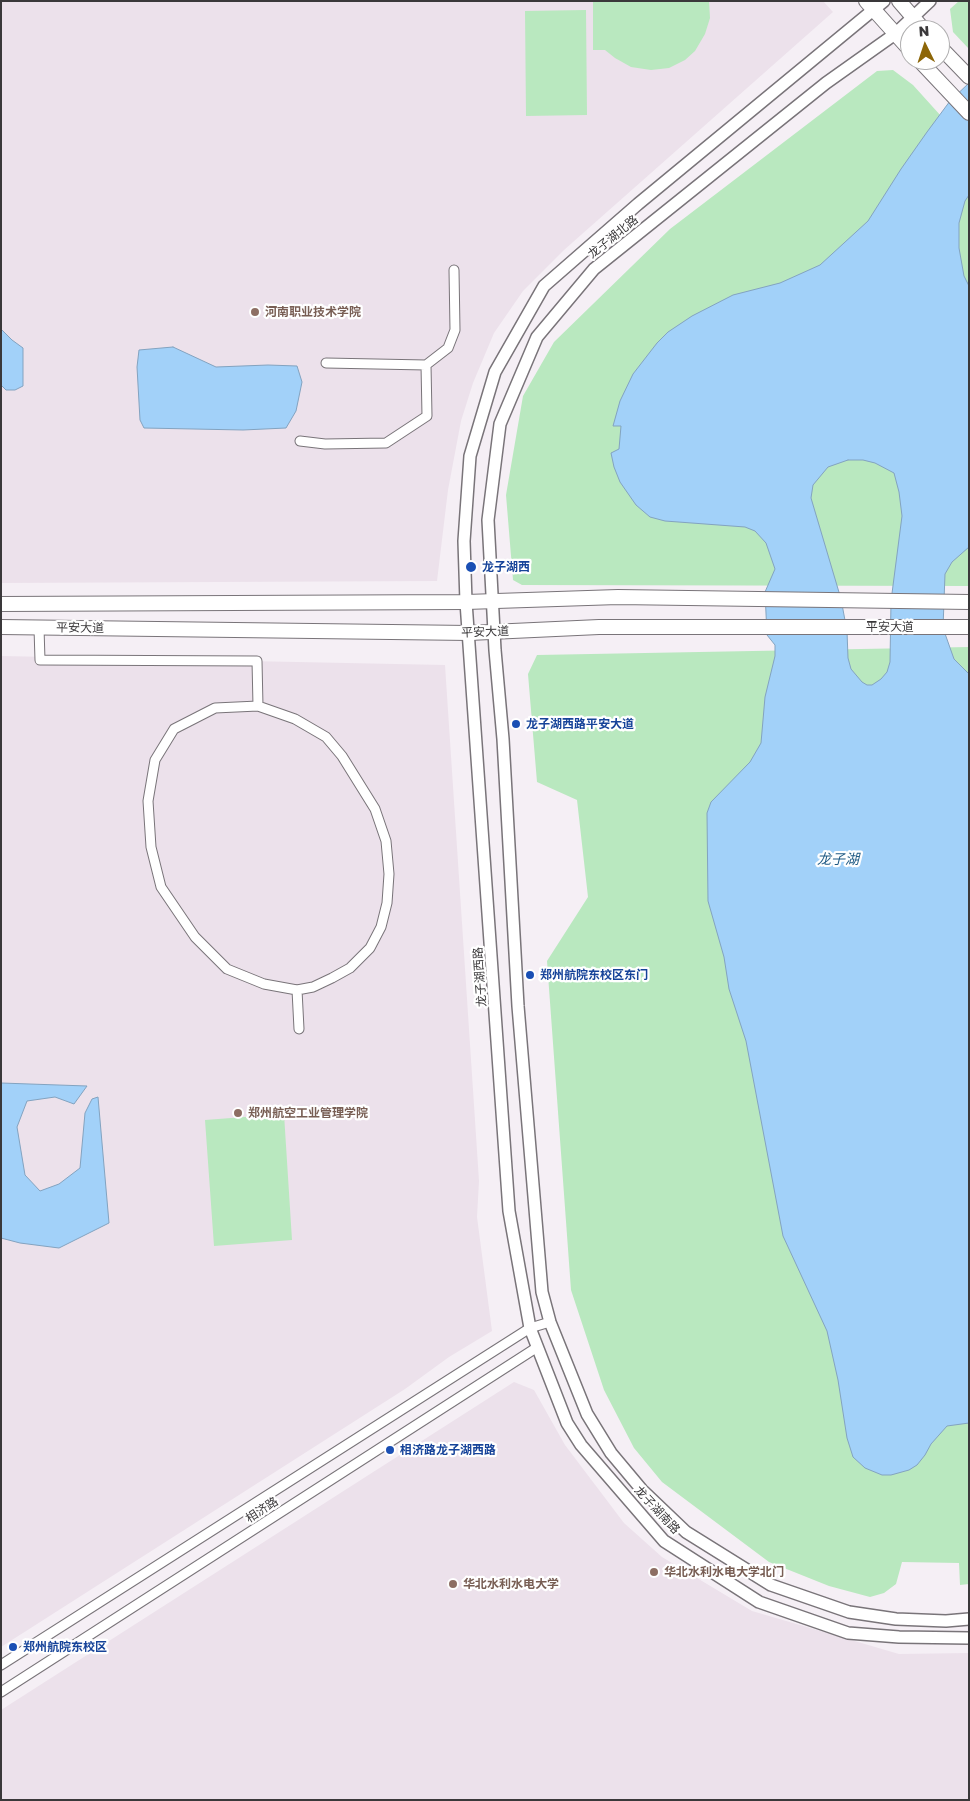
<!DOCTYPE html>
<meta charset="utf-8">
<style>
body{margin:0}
#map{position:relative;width:970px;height:1801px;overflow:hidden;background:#f5eff5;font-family:"Golos Text",sans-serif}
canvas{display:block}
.frame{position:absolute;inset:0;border:2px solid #3a383a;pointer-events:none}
.north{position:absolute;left:900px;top:20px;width:50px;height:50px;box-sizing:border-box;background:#fff;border:1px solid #b0afb0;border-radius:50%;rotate:356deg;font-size:14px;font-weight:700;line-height:20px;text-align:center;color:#3a383a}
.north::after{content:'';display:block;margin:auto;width:18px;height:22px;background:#8d6608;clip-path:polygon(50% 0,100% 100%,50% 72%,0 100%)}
</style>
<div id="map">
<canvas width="970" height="1801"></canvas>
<div class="frame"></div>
<div class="north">N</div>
</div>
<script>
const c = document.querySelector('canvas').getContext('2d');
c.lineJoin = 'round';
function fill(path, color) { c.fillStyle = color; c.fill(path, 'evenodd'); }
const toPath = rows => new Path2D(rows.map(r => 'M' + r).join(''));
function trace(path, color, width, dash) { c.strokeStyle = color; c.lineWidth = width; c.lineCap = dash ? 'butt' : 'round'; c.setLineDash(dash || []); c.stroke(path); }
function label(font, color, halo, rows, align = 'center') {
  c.font = font + ' "Golos Text","Noto Sans SC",sans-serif'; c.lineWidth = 4.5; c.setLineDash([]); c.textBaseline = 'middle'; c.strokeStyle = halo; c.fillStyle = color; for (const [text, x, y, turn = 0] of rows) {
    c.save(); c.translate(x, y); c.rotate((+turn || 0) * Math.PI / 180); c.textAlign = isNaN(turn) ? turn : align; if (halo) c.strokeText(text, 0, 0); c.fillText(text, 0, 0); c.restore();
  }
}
fill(toPath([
 [1,1,823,1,833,12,564,250,523,291,494,333,473,383,461,421,448,490,437,581,1,583],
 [1,656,445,665,479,1181,477,1217,492,1331,449,1357,405,1389,1,1647],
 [514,1382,534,1390,565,1445,624,1523,662,1557,752,1611,899,1654,969,1653,969,1800,1,1800,1,1710]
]), '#ece1eb');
fill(toPath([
 [593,1,709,1,710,18,705,34,695,51,685,60,669,68,651,70,631,67,615,58,605,50,593,50],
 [959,1,969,1,969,49,953,32,950,9],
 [586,10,587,115,526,116,525,11],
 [893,70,913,85,969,147,969,586,522,585,513,580,506,495,523,396,554,342,670,229,877,71],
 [969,647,969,1584,960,1585,959,1563,902,1562,896,1584,884,1593,870,1597,829,1586,769,1562,662,1482,634,1448,604,1390,571,1290,547,961,588,897,577,800,537,782,528,674,537,655],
 [284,1114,292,1240,214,1246,205,1120]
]), '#b9e8bf');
const water = toPath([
 [969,83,969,195,965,201,959,223,959,248,964,276,969,286,969,547,952,562,945,574,943,628,954,659,969,674,969,1423,947,1426,931,1444,925,1455,917,1465,909,1470,891,1475,882,1475,865,1468,853,1457,847,1438,838,1380,827,1331,783,1236,746,1041,729,989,724,957,708,901,707,813,711,802,750,762,761,743,765,697,775,656,775,645,767,635,765,592,775,569,766,543,755,531,745,527,665,521,650,517,636,505,620,482,614,467,611,453,619,449,621,426,613,426,620,401,633,374,657,343,668,332,692,316,733,295,780,283,820,265,868,221,901,169,927,132,950,101,969,83],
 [848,460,863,460,875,463,894,473,899,492,902,516,891,601,890,662,887,672,881,679,872,685,867,685,862,682,851,669,848,658,847,631,841,599,811,498,813,485,828,467,848,460],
 [1,329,12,340,23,348,23,386,15,390,6,390,1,385,1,329],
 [173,347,216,367,268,365,297,366,302,382,296,411,286,428,243,430,144,428,140,420,137,367,139,350,173,347],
 [1,1083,87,1086,74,1104,55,1097,27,1101,17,1127,25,1175,40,1191,59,1184,80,1168,85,1113,92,1099,98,1097,109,1223,59,1248,20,1243,1,1238,1,1083]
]);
fill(water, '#a2d1f9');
trace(water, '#83a3c0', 1);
const minor = toPath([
 [326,363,426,365,448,348,455,330,454,270],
 [300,441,325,444,386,443,427,416,426,365],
 [39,628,40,660,257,661,258,706],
 [297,990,313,987,332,978,350,968,370,948,381,927,387,903,389,874,386,841,375,809,342,756,326,737,295,719,258,706,215,708,174,729,155,760,148,801,151,847,161,887,195,937,227,969,264,984,297,990,299,1029],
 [1,1665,530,1328,550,1322],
 [1,1692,536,1348]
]);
const tertiary = toPath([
 [884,1,638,204,544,286,495,372,470,456,464,541,466,602,509,1211,530,1328,567,1423,581,1445,664,1541,759,1602,848,1633,899,1637,969,1638],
 [930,1,895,34,826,83,594,269,537,337,500,424,488,520,495,650,503,739,518,1006,542,1292,550,1322,587,1414,611,1453,642,1490,686,1532,771,1585,849,1612,896,1619,946,1621,969,1619]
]);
const secondary = toPath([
 [866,1,910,50],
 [899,1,924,30],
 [940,47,969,77],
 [919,60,969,113],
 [1,604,466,602,618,597,969,602],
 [1,627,469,633,599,627,969,627]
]);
trace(minor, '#797479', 11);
trace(tertiary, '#797479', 14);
trace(secondary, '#797479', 16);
trace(minor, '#fff', 9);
trace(tertiary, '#fff', 11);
trace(secondary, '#fff', 14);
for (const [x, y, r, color] of [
 [255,312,5,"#8d6e63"],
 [471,567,6,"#1a4fb4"],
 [516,724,5,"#1a4fb4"],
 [530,975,5,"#1a4fb4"],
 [238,1113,5,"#8d6e63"],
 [390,1450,5,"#1a4fb4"],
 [654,1572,5,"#8d6e63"],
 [453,1584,5,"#8d6e63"],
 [13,1647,5,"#1a4fb4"]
]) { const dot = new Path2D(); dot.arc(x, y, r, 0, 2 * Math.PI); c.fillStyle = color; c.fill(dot); trace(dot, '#fff', 2); }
label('12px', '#3a383a', '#fff', [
 ["龙子湖北路",613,237,-39],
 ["平安大道",890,627],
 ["平安大道",80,628,1],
 ["平安大道",485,632,-2],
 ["龙子湖西路",480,977,-94],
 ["相济路",262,1510,-33],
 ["龙子湖南路",657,1510,47]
]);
label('bold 12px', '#785e54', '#fff', [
 ["河南职业技术学院",265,312],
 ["郑州航空工业管理学院",248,1113],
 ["华北水利水电大学北门",664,1572],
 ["华北水利水电大学",463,1584]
], 'left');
label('bold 12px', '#164399', '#fff', [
 ["龙子湖西",482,567],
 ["龙子湖西路平安大道",526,724],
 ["郑州航院东校区东门",540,975],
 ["相济路龙子湖西路",400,1450],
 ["郑州航院东校区",23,1647]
], 'left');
label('italic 14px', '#1f5a84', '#fff', [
 ["龙子湖",838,860]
]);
</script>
